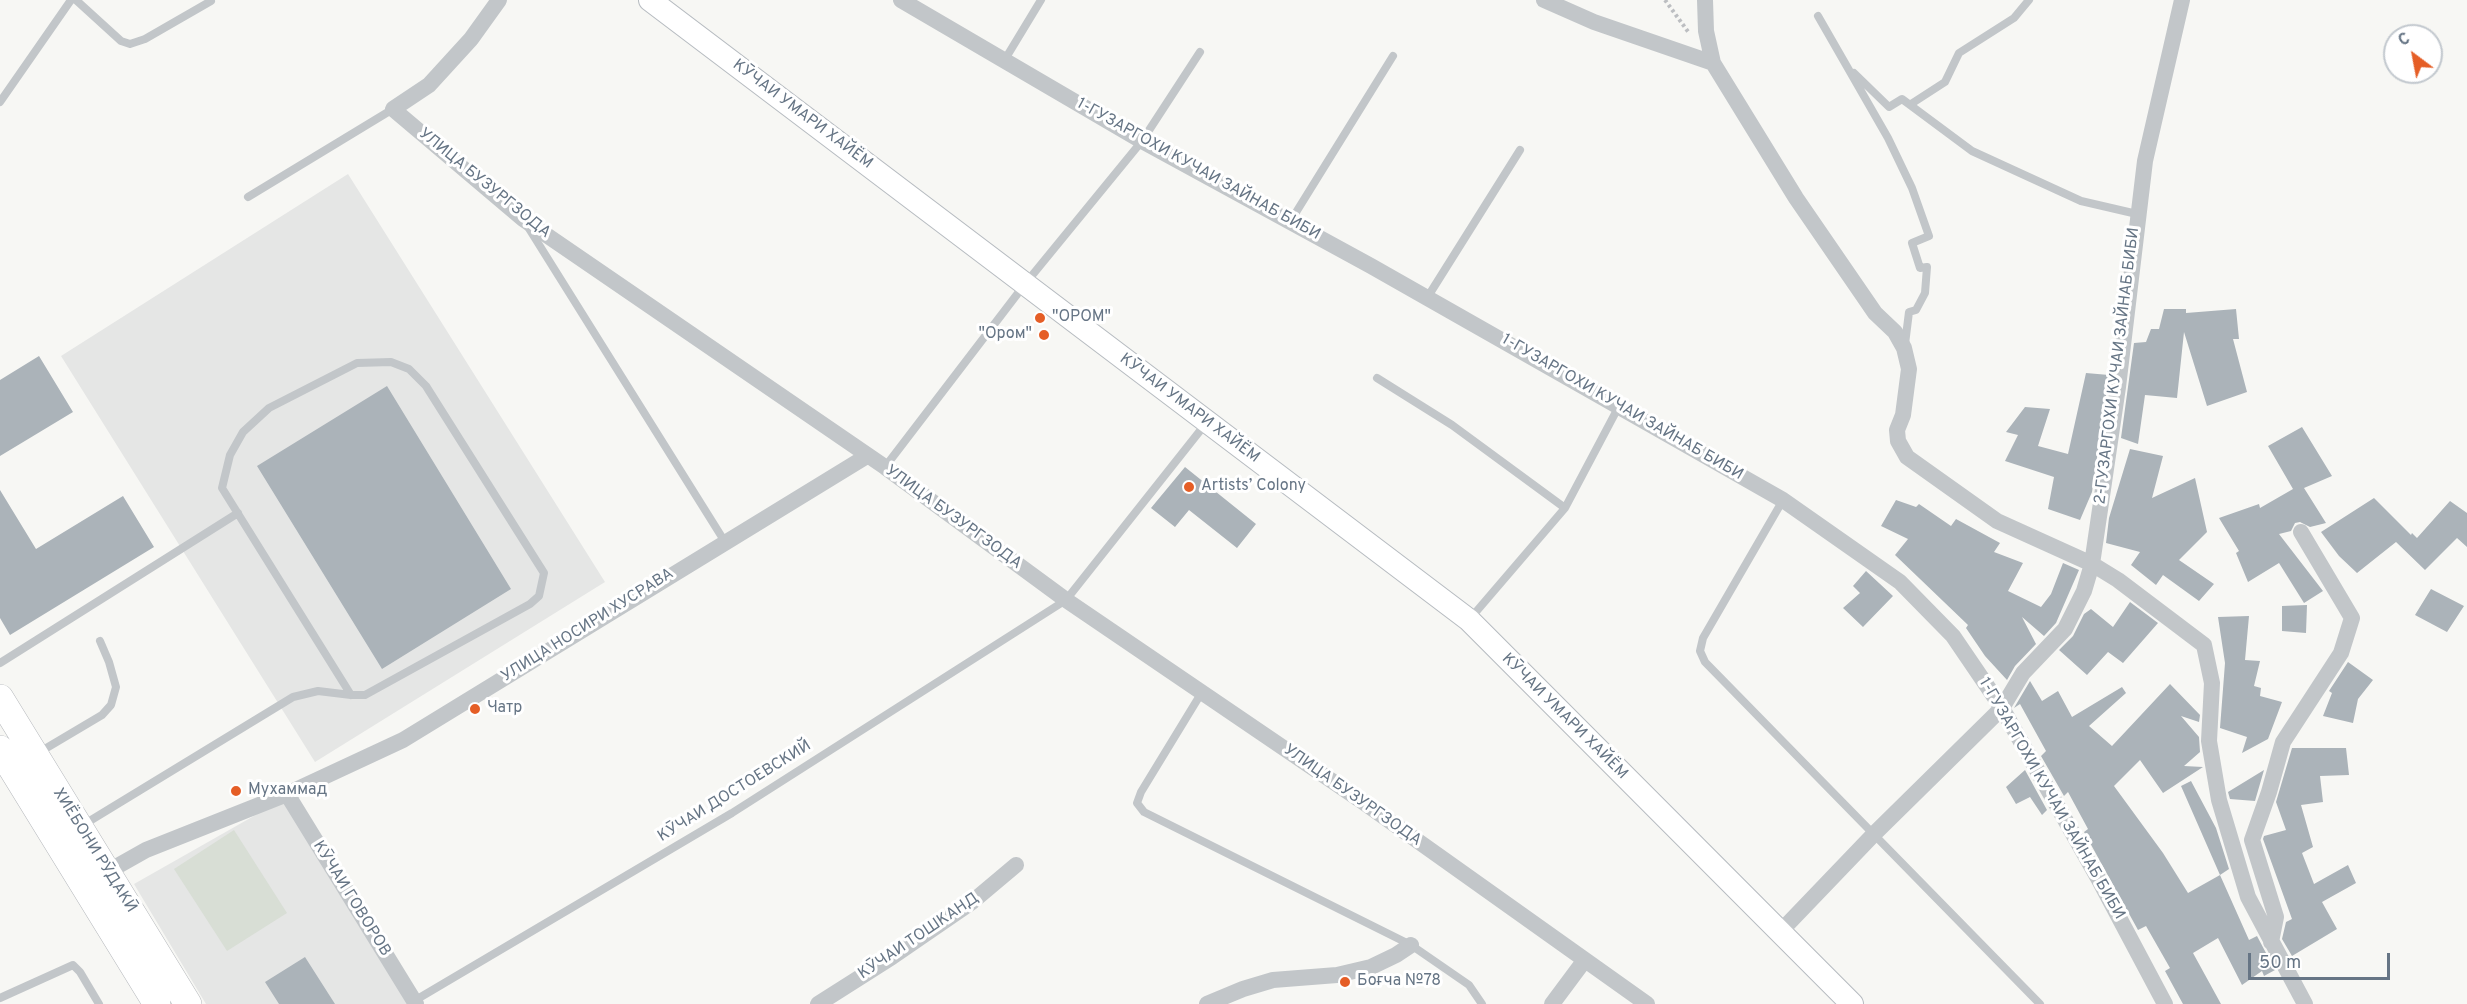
<!DOCTYPE html>
<meta charset="utf-8">
<style>
body{margin:0}
#map{position:relative;width:2467px;height:1004px;overflow:hidden;background:#f7f7f4;font-family:Overpass,sans-serif}
canvas{display:block}
.north{position:absolute;left:2383px;top:24px;width:60px;height:60px;box-sizing:border-box;background:#fff;border:2px solid #c2c8ce;border-radius:50%;rotate:328deg;font-size:16px;font-weight:700;line-height:24px;text-align:center;color:#667585}
.north::after{content:'';display:block;margin:auto;width:21px;height:27px;background:#e55e26;clip-path:polygon(50% 0,100% 100%,50% 72%,0 100%)}
.scale{position:absolute;left:2248px;top:953px;width:142px;height:27px;box-sizing:border-box;border:3px solid #667585;border-top:0;padding-left:8px;font-size:18px;line-height:21px;white-space:nowrap;color:#667585;-webkit-text-stroke:4px #fff;paint-order:stroke}
</style>
<div id="map">
<canvas width="2467" height="1004"></canvas>
<div class="north">С</div>
<div class="scale">50 m</div>
</div>
<script>
const c = document.querySelector('canvas').getContext('2d');
c.lineJoin = 'round';
function fill(path, color) { c.fillStyle = color; c.fill(path, 'evenodd'); }
const toPath = rows => new Path2D(rows.map(r => 'M' + r).join(''));
function trace(path, color, width, dash) { c.strokeStyle = color; c.lineWidth = width; c.lineCap = dash ? 'butt' : 'round'; c.setLineDash(dash || []); c.stroke(path); }
function label(font, color, halo, rows, align = 'center') {
  c.font = font + ' Overpass,sans-serif'; c.lineWidth = 6; c.setLineDash([]); c.textBaseline = 'middle'; c.strokeStyle = halo; c.fillStyle = color; for (const [text, x, y, turn = 0] of rows) {
    c.save(); c.translate(x, y); c.rotate((+turn || 0) * Math.PI / 180); c.textAlign = isNaN(turn) ? turn : align; if (halo) c.strokeText(text, 0, 0); c.fillText(text, 0, 0); c.restore();
  }
}
fill(toPath([
 [348,174,605,582,315,762,61,356],
 [282,800,413,1004,206,1004,134,884]
]), '#e5e6e5');
fill(toPath([
 [234,830,287,913,227,951,174,869]
]), '#d8ded5');
fill(toPath([
 [2164,309,2186,309,2186,313,2236,309,2239,339,2233,339,2247,392,2207,406,2184,332,2177,398,2145,395,2138,444,2121,438,2134,343,2146,342,2151,329,2159,329],
 [39,356,73,412,0,456,0,380],
 [2086,373,2109,375,2092,492,2080,520,2048,509,2054,477,2005,461,2018,435,2006,432,2025,407,2050,409,2038,446,2068,454],
 [387,386,511,589,382,669,257,466],
 [2302,427,2332,476,2304,488,2326,523,2310,527,2300,522,2295,523,2291,531,2279,534,2323,591,2304,603,2279,563,2248,582,2236,553,2239,551,2219,518,2259,504,2260,508,2293,489,2268,446],
 [2130,449,2163,456,2152,498,2195,478,2207,532,2179,560,2214,584,2199,601,2163,575,2156,585,2131,565,2140,552,2106,543,2109,518],
 [1185,467,1256,524,1237,548,1189,510,1175,527,1151,508],
 [0,490,36,549,123,496,154,547,10,635,0,618],
 [2374,498,2411,535,2412,533,2417,538,2450,501,2467,513,2467,547,2457,538,2425,570,2396,542,2357,573,2339,556,2321,532],
 [1896,500,1916,507,1919,504,1951,526,1956,519,2000,543,1994,552,2023,563,2008,591,2041,607,2051,594,2063,563,2079,570,2056,623,2044,636,2022,617,2036,644,2015,666,2007,680,1985,656,1966,628,1968,625,1895,555,1908,539,1881,526],
 [1866,571,1893,596,1863,627,1843,608,1860,593,1853,586],
 [2431,589,2464,606,2447,632,2415,615],
 [2130,602,2158,623,2123,663,2108,652,2087,675,2059,650,2073,636,2084,614,2091,609,2113,627],
 [2307,605,2306,633,2282,631,2282,606],
 [2249,616,2245,660,2260,661,2254,686,2261,688,2260,696,2282,702,2268,739,2242,753,2247,737,2220,728,2225,663,2218,617],
 [2348,662,2373,680,2358,699,2353,723,2323,716,2332,693,2329,691],
 [2030,681,2042,701,2058,691,2072,717,2122,687,2126,693,2089,726,2112,746,2170,684,2200,715,2199,722,2181,716,2199,737,2200,752,2184,766,2203,767,2163,793,2140,760,2114,786,2163,853,2188,893,2220,875,2249,940,2257,936,2275,970,2264,976,2262,971,2242,985,2218,938,2193,953,2221,1004,2183,1004,2165,971,2170,968,2146,926,2138,930,2084,832,2088,829,2068,792,2064,796,2041,756,2046,751,2020,704,2014,708],
 [2292,748,2346,748,2349,775,2320,776,2323,802,2301,805,2313,847,2302,853,2314,884,2348,865,2356,883,2322,902,2337,929,2292,956,2282,939,2286,922,2292,919,2263,839,2264,836,2286,830,2276,802],
 [2025,770,2047,810,2042,815,2030,797,2016,804,2006,787],
 [2264,770,2255,801,2230,799,2228,792],
 [2191,781,2216,828,2229,869,2220,875,2181,786],
 [305,957,335,1004,279,1004,265,982]
]), '#abb3b9');
const secondary = toPath([
 [650,0,1469,620,1852,1004]
]);
const trunk = toPath([
 [0,698,188,1004],
 [0,749,157,1004]
]);
trace(secondary, '#b6bbc0', 24);
trace(trunk, '#b5b8bc', 28);
trace(toPath([
 [1665,0,1689,33]
]), '#bcbec1', 4, [3, 3]);
trace(toPath([
 [76,0,121,41,130,44,145,39,211,1],
 [1818,16,1888,138,1912,188,1929,236,1912,243,1920,268,1927,267,1925,293,1916,310,1909,312,1905,344],
 [1004,61,1041,0],
 [1854,73,1889,107,1902,99,1972,151,2081,201,2137,214],
 [0,102,71,0],
 [1911,104,1945,82,1959,53,2014,18,2029,0],
 [248,197,393,109],
 [1290,222,1393,56],
 [528,227,725,542],
 [1427,298,1520,150],
 [1377,378,1452,425,1565,508],
 [885,467,1025,284,1142,141,1200,52],
 [1783,500,1703,638,1700,651,1705,662,2040,1004],
 [1469,620,1565,508,1619,406],
 [0,663,238,513],
 [1202,692,1141,792,1137,803,1144,812,1411,945,1469,985,1482,1004],
 [38,753,102,715,111,705,116,687,109,662,100,641],
 [83,825,293,697,318,691,351,695,365,695,530,604,539,596,544,573,426,386,409,369,391,362,357,363,269,408,243,432,230,455,222,488,351,695],
 [0,998,73,965,80,972,99,1004],
 [414,1001,732,813,1066,600,1207,422]
]), '#c2c6c9', 8);
trace(toPath([
 [499,0,471,39,429,85,393,109,523,219,885,467,1066,600,1363,802,1647,1004],
 [901,0,1142,141,1371,266,1783,500,1900,582,1953,636,2002,708,2098,878,2165,1004],
 [1544,0,1594,22,1713,63],
 [1705,0,1706,31,1713,63,1796,198,1875,313,1895,332,1904,348,1909,369,1903,415,1897,430,1898,441,1907,457,1997,521,2092,564,2118,580,2204,645,2212,683,2209,741,2219,800,2248,897,2305,1004],
 [287,794,416,1004],
 [107,872,146,850,287,794,403,740,867,456],
 [1781,931,1874,834,2002,708,2023,673,2065,629,2084,591,2092,564,2118,387,2145,161,2182,0],
 [2271,942,2276,917,2252,840,2269,792,2283,742,2341,653,2352,618,2301,532],
 [818,1004,892,957,972,902,1016,865],
 [1207,1004,1243,989,1273,980,1337,975,1371,967,1396,955,1411,945],
 [1552,1004,1584,961]
]), '#c2c6c9', 16);
trace(secondary, '#fff', 22);
trace(trunk, '#fff', 27);
for (const [x, y, r, color] of [
 [1040,318,6,"#e55e26"],
 [1044,335,6,"#e55e26"],
 [1189,487,6,"#e55e26"],
 [475,709,6,"#e55e26"],
 [236,791,6,"#e55e26"],
 [1345,982,6,"#e55e26"]
]) { const dot = new Path2D(); dot.arc(x, y, r, 0, 2 * Math.PI); c.fillStyle = color; c.fill(dot); trace(dot, '#fff', 2); }
label('16px', '#667585', '#fff', [
 ["КӮЧАИ УМАРИ ХАЙЁМ",802,115,37],
 ["1-ГУЗАРГОХИ КУЧАИ ЗАЙНАБ БИБИ",1198,170,29],
 ["УЛИЦА БУЗУРГЗОДА",484,184,39],
 ["2-ГУЗАРГОХИ КУЧАИ ЗАЙНАБ БИБИ",2118,366,-83],
 ["1-ГУЗАРГОХИ КУЧАИ ЗАЙНАБ БИБИ",1622,408,30],
 ["КӮЧАИ УМАРИ ХАЙЁМ",1189,409,37],
 ["УЛИЦА БУЗУРГЗОДА",953,518,36],
 ["УЛИЦА НОСИРИ ХУСРАВА",588,626,-32],
 ["КӮЧАИ УМАРИ ХАЙЁМ",1564,717,45],
 ["КӮЧАИ ДОСТОЕВСКИЙ",735,792,-32],
 ["УЛИЦА БУЗУРГЗОДА",1352,796,35],
 ["1-ГУЗАРГОХИ КУЧАИ ЗАЙНАБ БИБИ",2051,799,60],
 ["ХИЁБОНИ РӮДАКӢ",94,851,58],
 ["КӮЧАИ ГОВОРОВ",351,899,58],
 ["КӮЧАИ ТОШКАНД",919,937,-34]
]);
label('16px', '#667585', '#fff', [
 ["\"OPOM\"",1052,318],
 ["\"Oром\"",1032,335,"right"],
 ["Artists’ Colony",1201,487],
 ["Чатр",487,709],
 ["Мухаммад",248,791],
 ["Боғча №78",1357,982]
], 'left');
</script>
